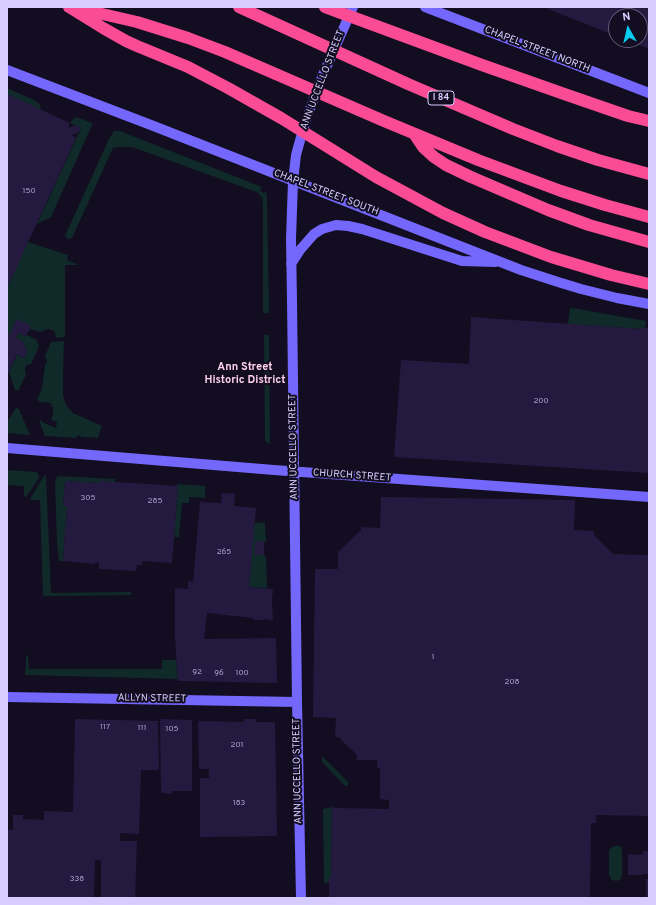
<!DOCTYPE html>
<style>
body{margin:0}
#map{position:relative;width:656px;height:905px;overflow:hidden;background:#120d20;font-family:Overpass,sans-serif}
canvas{display:block}
.frame{position:absolute;inset:0;border:8px solid #d6cdfe;pointer-events:none}
.north{position:absolute;left:608px;top:8px;width:40px;height:40px;box-sizing:border-box;background:#120d20;border:1px solid #605a79;border-radius:50%;rotate:352deg;font-size:11px;font-weight:700;line-height:16px;text-align:center;color:#d6cdfe}
.north::after{content:'';display:block;margin:auto;width:14px;height:18px;background:#06caf0;clip-path:polygon(50% 0,100% 100%,50% 72%,0 100%)}
</style>
<div id="map">
<canvas width="656" height="905"></canvas>
<div class="frame"></div>
<div class="north">N</div>
</div>
<script>
const c = document.querySelector('canvas').getContext('2d');
c.lineJoin = 'round';
function fill(path, color) { c.fillStyle = color; c.fill(path, 'evenodd'); }
const toPath = rows => new Path2D(rows.map(r => 'M' + r).join(''));
function trace(path, color, width, dash) { c.strokeStyle = color; c.lineWidth = width; c.lineCap = dash ? 'butt' : 'round'; c.setLineDash(dash || []); c.stroke(path); }
function label(font, color, halo, rows, align = 'center') {
  c.font = font + ' Overpass,sans-serif'; c.lineWidth = 4; c.setLineDash([]); c.textBaseline = 'middle'; c.strokeStyle = halo; c.fillStyle = color; for (const [text, x, y, turn = 0] of rows) {
    c.save(); c.translate(x, y); c.rotate((+turn || 0) * Math.PI / 180); c.textAlign = isNaN(turn) ? turn : align; if (halo) c.strokeText(text, 0, 0); c.fillText(text, 0, 0); c.restore();
  }
}
fill(toPath([
 [7,88,36,101,40,105,41,110,7,94],
 [76,117,92,123,92,125,51,217,37,224,81,128,70,123,74,118],
 [114,131,120,131,262,187,260,190,263,193,266,192,267,196,269,313,263,313,263,205,262,198,260,195,257,192,251,190,132,147,119,147,113,148,72,238,68,239,65,236,109,139],
 [28,242,68,255,67,260,79,265,65,265,65,337,56,338,55,333,54,331,49,329,44,330,41,332,30,329,17,320,10,335,7,334,7,288],
 [570,308,572,308,646,321,645,328,641,328,641,329,568,324],
 [18,333,26,336,27,335,37,340,39,346,31,364,27,365,25,367,25,372,26,375,18,391,15,390,9,372,16,357,15,354,24,358,27,351,23,342,16,338],
 [264,335,269,335,270,444,269,444,265,441],
 [64,341,63,373,63,394,64,399,66,405,73,413,102,426,98,438,82,437,77,435,77,438,45,436,39,421,41,420,42,422,56,428,57,422,51,420,53,415,53,409,54,408,51,406,52,404,47,402,42,403,37,400,42,389,45,365,47,362,45,356,51,342],
 [16,408,19,409,30,435,7,433,7,422],
 [7,470,36,472,38,473,39,478,26,497,24,496,24,486,7,485],
 [46,475,51,593,131,592,131,595,43,596,40,500,31,500,30,499,44,476],
 [58,476,115,479,115,482,100,481,100,483,65,481,63,505,67,506,63,561,59,561,57,545,55,480],
 [177,484,205,486,205,498,189,497,189,503,182,503,179,537,174,537,178,486,176,486],
 [265,522,266,543,264,541,255,555,264,555,266,557,267,588,249,587,254,523],
 [28,655,29,669,162,669,162,660,176,660,178,679,25,675,26,656],
 [322,756,348,782,348,786,345,786,322,762],
 [332,807,331,878,329,882,324,884,323,809],
 [613,846,620,846,622,849,622,876,620,880,616,881,612,880,609,875,609,850]
]), '#102929');
fill(toPath([
 [543,7,649,7,649,49,627,40,640,40,640,16,616,16,616,36],
 [7,94,70,123,68,128,76,125,81,128,78,133,71,135,76,138,7,288],
 [471,317,641,329,641,328,649,328,649,473,394,457,401,360,469,364],
 [17,319,30,325,30,329,26,336,18,333,16,338,23,342,27,351,24,358,16,354,16,356,7,376,7,334,10,335],
 [65,481,100,483,100,481,178,486,172,563,142,561,142,565,137,565,136,571,99,569,99,562,95,562,95,564,63,561,67,506,63,506],
 [222,493,235,494,234,506,256,508,249,587,273,589,272,599,273,621,271,621,271,620,264,619,264,620,253,620,253,618,207,613,204,639,276,638,277,683,178,681,175,638,175,588,188,589,188,581,193,582,200,502,221,503],
 [381,497,575,500,574,530,594,531,594,535,613,554,649,555,649,816,596,815,596,823,591,823,590,898,329,898,329,878,331,878,332,807,335,808,336,808,389,809,389,800,380,799,380,768,377,768,377,760,359,760,359,761,357,760,357,756,354,752,342,741,339,737,335,737,335,735,336,718,313,717,315,569,338,569,338,551,342,550,341,549,361,530,361,527,380,528],
 [255,541,264,541,264,555,255,555],
 [75,719,158,721,159,770,141,770,139,834,120,833,120,841,137,841,135,898,101,898,101,860,95,860,94,898,7,898,7,830,13,830,13,815,23,815,23,819,44,820,44,811,73,812],
 [160,719,192,720,192,791,172,791,171,794,162,793,162,791,161,791],
 [244,719,256,719,256,722,275,722,277,836,200,837,200,778,209,778,209,769,199,769,198,721,244,722],
 [643,851,649,851,649,874,643,874,643,875,628,875,628,854,643,855],
 [646,879,649,879,649,898,646,898]
]), '#241a40');
trace(toPath([
 [425,7,649,93],
 [7,70,151,125,521,270,558,282,581,289,617,298,649,304],
 [291,264,300,250,314,234,322,229,336,225,348,226,362,229,462,261,495,262],
 [7,448,274,470,649,497],
 [7,697,297,702],
 [301,898,297,702,292,301,291,239,293,181,296,155,301,137,307,117,322,77,353,7]
]), '#7467fb', 10);
trace(toPath([
 [69,7,103,28,126,41,137,46,188,67,228,88,281,118,376,177,443,213,485,232,551,257,611,275,649,284],
 [239,7,408,84,513,129,557,146,598,160,649,174],
 [325,7,482,65,570,96,628,116,649,121],
 [76,8,137,22,188,38,225,52,384,121,478,160,561,191,605,205,649,217],
 [415,135,423,147,434,157,446,165,471,177,548,210,589,225,649,242]
]), '#fa4c94', 12);
label('8px', '#aaa0ce', null, [
 ["150",29,191],
 ["200",541,401],
 ["305",88,498],
 ["285",155,501],
 ["265",224,552],
 ["1",433,657],
 ["92",197,672],
 ["96",219,673],
 ["100",242,673],
 ["208",512,682],
 ["117",105,727],
 ["111",142,728],
 ["105",172,729],
 ["201",237,745],
 ["183",239,803],
 ["338",77,879]
]);
for (const [x, y, w] of [
 [441,98,26]
]) { const box = new Path2D(); box.roundRect(x - w / 2, y - 7, w, 14, 3); c.fillStyle = '#120d20'; c.fill(box); trace(box, '#d6cdfe', 1); }
label('bold 9px', '#d6cdfe', null, [
 ["I 84",441,98]
]);
label('10px', '#d6cdfe', '#120d20', [
 ["CHAPEL STREET NORTH",537,50,21],
 ["ANN UCCELLO STREET",323,80,-69],
 ["CHAPEL STREET SOUTH",326,193,21],
 ["ANN UCCELLO STREET",294,447,-91],
 ["CHURCH STREET",352,476,4],
 ["ALLYN STREET",152,699,1],
 ["ANN UCCELLO STREET",298,771,-91]
]);
label('bold 11px', '#fecfea', '#120d20', [
 ["Ann Street",245,368],
 ["Historic District",245,381]
]);
</script>
